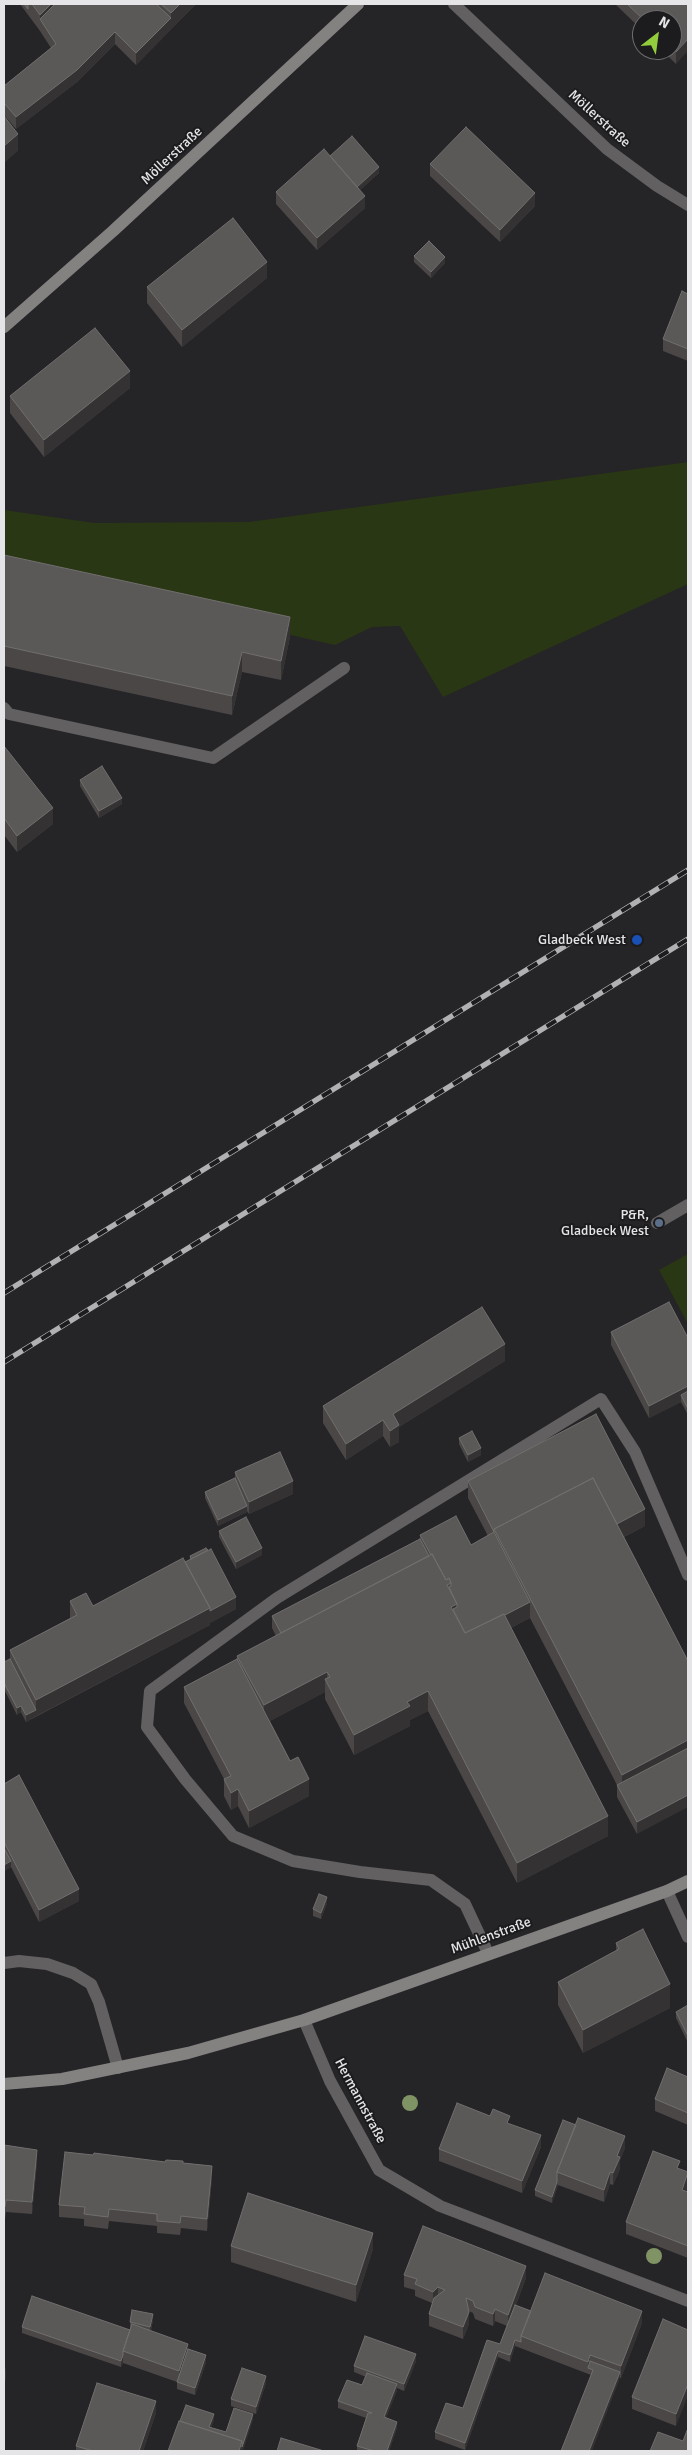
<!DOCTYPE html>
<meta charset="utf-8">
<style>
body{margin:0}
#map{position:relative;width:692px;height:2455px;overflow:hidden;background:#252427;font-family:Signika,sans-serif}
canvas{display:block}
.frame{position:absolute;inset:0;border:5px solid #e5e4e6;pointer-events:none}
.north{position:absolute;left:632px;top:10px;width:50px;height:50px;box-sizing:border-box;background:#1c1b1d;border:1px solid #6c6b6d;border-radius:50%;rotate:30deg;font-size:14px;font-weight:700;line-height:20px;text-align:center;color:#e5e4e6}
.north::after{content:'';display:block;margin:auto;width:18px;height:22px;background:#92cd3e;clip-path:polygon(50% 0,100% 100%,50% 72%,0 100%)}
</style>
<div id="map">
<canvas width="692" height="2455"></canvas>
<div class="frame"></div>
<div class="north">N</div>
</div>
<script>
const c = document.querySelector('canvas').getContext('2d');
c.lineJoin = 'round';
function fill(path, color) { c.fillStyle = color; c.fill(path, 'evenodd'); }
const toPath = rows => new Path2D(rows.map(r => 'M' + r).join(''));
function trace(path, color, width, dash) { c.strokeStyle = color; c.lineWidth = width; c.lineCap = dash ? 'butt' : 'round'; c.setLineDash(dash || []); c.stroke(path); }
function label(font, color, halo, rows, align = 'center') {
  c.font = font + ' Signika,sans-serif'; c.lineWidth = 4; c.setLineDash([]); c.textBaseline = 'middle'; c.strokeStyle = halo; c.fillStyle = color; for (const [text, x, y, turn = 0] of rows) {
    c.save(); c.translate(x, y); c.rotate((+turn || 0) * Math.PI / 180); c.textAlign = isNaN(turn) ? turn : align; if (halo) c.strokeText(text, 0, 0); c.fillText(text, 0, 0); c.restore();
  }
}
fill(toPath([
 [688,462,688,584,443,697,400,626,372,627,335,645,4,571,4,510,94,523,249,522],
 [688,1254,688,1324,659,1270]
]), '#2a3714');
trace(toPath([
 [4,708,9,714,213,758,344,668],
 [667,1891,688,1937],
 [488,1953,465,1904,431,1880,360,1872,293,1861,233,1836,185,1779,147,1727,150,1691,277,1598,601,1399,635,1452,688,1575],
 [4,1963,19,1961,47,1964,73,1973,91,1984,99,2002,118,2068]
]), '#626060', 12);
trace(toPath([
 [454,4,607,149,657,186,688,205],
 [657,1223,688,1205],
 [304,2020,330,2081,379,2170,440,2206,688,2301]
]), '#626060', 12);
trace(toPath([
 [4,327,113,231,358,4],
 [4,2084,62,2079,188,2053,304,2020,667,1891,688,1881]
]), '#848281', 12);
const rail = toPath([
 [4,1293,688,870],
 [4,1362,688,939]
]);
trace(rail, '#b1b0b3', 5.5);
trace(rail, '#1c1b1d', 4, [11]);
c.fillStyle = '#809364';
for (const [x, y] of [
 [410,2103],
 [654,2256]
]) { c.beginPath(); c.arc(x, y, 8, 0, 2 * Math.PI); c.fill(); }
fill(toPath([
 [20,4,196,4,136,65,115,44,77,82,16,129,4,115,4,86,51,48,40,31],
 [615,4,688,4,676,64,662,50,672,50,672,20,642,20,642,30],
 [330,156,379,173,360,190,365,208,317,250,276,204,276,192],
 [430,164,535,206,500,242,430,176],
 [414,256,445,263,431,278,414,262],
 [267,278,182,347,147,303,147,287],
 [688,294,688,361,663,351,663,339],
 [130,388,44,457,10,413,10,396],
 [4,555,290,637,281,680,242,672,232,715,4,666],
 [4,746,53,824,17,852,4,835],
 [80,780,122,804,99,818,80,786],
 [611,1332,688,1338,688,1415,681,1402,649,1418,611,1345],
 [505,1361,399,1427,399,1442,390,1447,383,1436,346,1460,323,1423,323,1406],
 [459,1438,481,1455,468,1462,459,1444],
 [235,1472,293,1494,249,1514,247,1511,247,1512,218,1526,205,1498,205,1492,235,1478],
 [468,1481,645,1526,624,1537,688,1661,637,1834,617,1797,617,1785,530,1618,511,1628,608,1836,517,1883,428,1711,410,1720,410,1726,354,1755,325,1699,325,1692,270,1721,309,1796,249,1828,238,1806,231,1810,224,1796,224,1779,184,1703,184,1687,237,1659,237,1656,276,1636,272,1628,272,1616,420,1539,420,1535,471,1545,488,1536,468,1498],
 [219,1531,262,1555,236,1569,219,1537],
 [190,1556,236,1609,210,1623,210,1625,26,1722,21,1712,17,1715,4,1689,4,1662,10,1660,10,1650,70,1618,70,1601,93,1606,185,1562,190,1560],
 [4,1784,79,1901,39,1922,11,1867,4,1871],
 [327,1903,321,1919,313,1916,313,1909],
 [616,1943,670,2008,583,2053,558,2005,558,1982,616,1951],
 [688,2005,688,2043,676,2018,676,2012],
 [688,2077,688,2125,655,2111,655,2099],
 [563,2120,625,2148,620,2160,620,2169,613,2185,610,2184,604,2202,558,2185,552,2203,535,2196,535,2190],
 [510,2124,541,2147,522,2193,439,2161,439,2149],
 [4,2145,37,2162,32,2214,6,2212,5,2219,4,2219],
 [165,2162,183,2163,212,2178,207,2231,181,2228,180,2235,157,2233,157,2226,109,2221,108,2229,84,2226,84,2219,59,2217,59,2205],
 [680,2169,688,2185,686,2191,688,2192,688,2258,626,2234,626,2222],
 [231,2246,373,2249,356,2302,231,2262],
 [404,2275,526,2278,516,2305,531,2311,642,2323,621,2378,591,2375,515,2346,510,2362,498,2357,465,2450,435,2439,435,2432,463,2408,500,2344,507,2326,495,2321,493,2326,475,2319,473,2313,469,2311,469,2324,463,2339,429,2326,429,2314,432,2303,415,2296,415,2290,404,2287],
 [153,2320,151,2331,188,2349,206,2362,195,2395,177,2389,177,2382,123,2363,123,2362,121,2367,22,2333,22,2327,130,2330,130,2322],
 [688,2330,676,2426,632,2409,632,2397],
 [416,2361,404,2391,397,2388,397,2390,386,2418,397,2428,389,2451,357,2451,357,2446,366,2418,338,2408,338,2401,362,2385,366,2377,354,2372,354,2366],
 [266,2383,256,2414,231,2406,231,2399],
 [156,2413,143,2451,76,2451,76,2446]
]), '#4b4747');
fill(toPath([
 [51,4,67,4,40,19,40,15],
 [180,4,196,4,136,65,136,53,171,18,171,13],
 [115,32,115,44,77,82,16,129,16,117],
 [688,39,688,51,676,64,676,52],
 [18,134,18,151,4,163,4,146],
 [379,167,379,173,354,196,354,189],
 [535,193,535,206,500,242,500,230],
 [365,196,365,208,317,250,317,238],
 [445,257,445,263,431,278,431,272],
 [267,262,267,278,182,347,182,330],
 [130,371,130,388,44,457,44,440],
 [290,617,290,637,281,680,281,661],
 [242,652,242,672,232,715,232,696],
 [122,798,122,804,99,818,99,811],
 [53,808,53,824,17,852,17,836],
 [505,1344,505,1361,399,1427,399,1442,390,1447,390,1431,393,1414],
 [688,1386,688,1398,681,1395,681,1402,649,1418,649,1406],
 [383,1420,383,1436,346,1460,346,1444],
 [481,1448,481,1455,468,1462,468,1455],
 [293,1481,293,1494,249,1514,249,1502],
 [247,1506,247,1512,218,1526,218,1520],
 [645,1509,645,1526,615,1541,615,1524],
 [262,1548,262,1555,236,1569,236,1562],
 [236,1597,236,1609,210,1623,210,1625,36,1716,36,1700,210,1608],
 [530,1602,530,1618,465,1652,465,1636],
 [457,1604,457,1622,451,1607],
 [327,1672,327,1683,325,1679,325,1692,264,1724,264,1705],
 [428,1691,428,1711,410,1720,410,1726,354,1755,354,1735,407,1702],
 [21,1706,21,1712,17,1715,17,1708],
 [36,1710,36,1716,26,1722,26,1715],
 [688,1740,688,1760,622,1794,622,1775],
 [309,1779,309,1796,249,1828,249,1811],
 [238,1789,238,1806,231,1810,231,1793],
 [688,1795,688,1807,637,1834,637,1822],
 [608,1816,608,1836,517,1883,517,1863],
 [11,1861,11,1867,4,1871,4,1865],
 [79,1889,79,1901,39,1922,39,1910],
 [327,1897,327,1903,321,1919,321,1913],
 [670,1984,670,2008,583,2053,583,2030],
 [541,2135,541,2147,522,2193,522,2181],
 [625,2136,625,2148,620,2160,620,2169,613,2185,613,2173,617,2156],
 [37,2150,37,2162,32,2214,32,2202],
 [212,2166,212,2178,207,2231,207,2219],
 [610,2172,610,2184,604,2202,604,2190],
 [688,2173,688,2185,682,2202,682,2190],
 [557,2182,557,2184,558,2185,552,2203,552,2197],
 [373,2233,373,2249,356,2302,356,2285],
 [526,2266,526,2278,508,2327,508,2315],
 [438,2287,438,2299,433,2304,433,2292],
 [495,2309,495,2321,493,2326,493,2314],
 [642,2311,642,2323,621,2378,621,2366],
 [469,2312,469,2324,463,2339,463,2327],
 [153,2314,153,2320,150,2333,150,2327],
 [515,2340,515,2346,510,2362,510,2355],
 [188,2344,188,2356,179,2383,179,2371],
 [498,2351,498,2357,465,2450,465,2443],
 [416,2354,416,2361,404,2391,404,2384],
 [123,2355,123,2362,121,2367,121,2361],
 [206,2355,206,2362,195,2395,195,2388],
 [590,2355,590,2367,588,2368,588,2362],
 [6,2367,6,2379,4,2385,4,2373],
 [620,2372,620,2378,592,2451,589,2451],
 [266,2376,266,2383,256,2414,256,2407],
 [397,2384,397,2390,384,2424,384,2417],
 [688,2384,688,2396,676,2426,676,2414],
 [156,2401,156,2413,143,2451,139,2451],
 [214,2414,214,2421,209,2433,209,2427],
 [253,2414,253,2420,243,2451,239,2451],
 [397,2422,397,2428,389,2451,387,2451]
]), '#353233');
const building = toPath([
 [24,4,28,4,28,9,24,4],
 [32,4,51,4,40,15,32,4],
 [55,4,156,4,171,18,136,53,115,32,77,70,16,117,4,103,4,86,56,44,40,19,55,4],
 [161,4,180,4,171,13,161,4],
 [627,4,688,4,688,39,676,52,672,47,672,20,644,20,627,4],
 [4,116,18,134,4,146,4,116],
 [466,127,535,193,500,230,430,164,466,127],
 [352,136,379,167,357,187,330,156,352,136],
 [324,149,365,196,317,238,276,192,324,149],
 [233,218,267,262,182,330,147,287,233,218],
 [429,241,445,257,431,272,414,256,429,241],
 [682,291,688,294,688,349,663,339,682,291],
 [95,328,130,371,44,440,10,396,95,328],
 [4,555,290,617,281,661,242,652,232,696,4,646,4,555],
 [4,746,53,808,17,836,4,818,4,746],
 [102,766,122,798,99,811,80,780,102,766],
 [669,1302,688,1338,688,1386,649,1406,611,1332,669,1302],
 [482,1307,505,1344,393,1414,399,1425,390,1431,383,1420,346,1444,323,1406,482,1307],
 [688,1391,688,1409,681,1395,688,1391],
 [596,1414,645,1509,617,1524,593,1478,494,1529,494,1532,468,1481,596,1414],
 [472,1431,481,1448,468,1455,459,1438,472,1431],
 [280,1452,293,1481,249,1502,235,1472,280,1452],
 [235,1478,247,1506,218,1520,205,1492,235,1478],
 [593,1478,688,1661,688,1740,622,1775,494,1529,593,1478],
 [456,1516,471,1545,494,1532,530,1602,505,1615,504,1614,465,1633,453,1609,457,1607,457,1604,449,1587,451,1586,451,1583,449,1578,446,1580,432,1554,431,1555,420,1535,456,1516],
 [246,1517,262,1548,236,1562,219,1531,246,1517],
 [420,1539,429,1556,281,1633,272,1616,420,1539],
 [206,1548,208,1550,191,1559,190,1556,206,1548],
 [211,1549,236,1597,210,1611,210,1608,185,1562,211,1549],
 [432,1554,446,1580,449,1578,451,1583,447,1585,457,1604,451,1607,465,1633,504,1614,608,1816,517,1863,428,1691,407,1702,410,1706,354,1735,325,1679,330,1677,327,1672,264,1705,237,1656,432,1554],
 [183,1558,210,1608,36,1700,10,1650,77,1615,70,1601,86,1593,93,1606,183,1558],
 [10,1659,36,1710,26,1715,21,1706,17,1708,4,1683,4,1662,10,1659],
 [237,1659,290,1761,298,1757,309,1779,249,1811,238,1789,231,1793,224,1779,231,1776,184,1687,237,1659],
 [688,1748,688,1795,637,1822,617,1785,688,1748],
 [19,1775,79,1889,39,1910,4,1842,4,1784,19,1775],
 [4,1848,11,1861,4,1865,4,1848],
 [319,1894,327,1897,321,1913,313,1909,319,1894],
 [643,1929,670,1984,583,2030,558,1982,619,1949,616,1943,643,1929],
 [688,2005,688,2036,676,2012,688,2005],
 [667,2068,688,2077,688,2113,655,2099,667,2068],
 [457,2103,490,2116,493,2109,510,2116,507,2123,541,2135,522,2181,439,2149,457,2103],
 [578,2118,625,2136,617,2156,620,2157,613,2173,610,2172,604,2190,557,2172,578,2118],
 [563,2120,576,2125,557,2172,557,2182,552,2197,535,2190,563,2120],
 [4,2145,37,2150,32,2202,6,2200,5,2207,4,2207,4,2145],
 [653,2151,680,2161,677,2168,688,2172,682,2190,688,2192,688,2246,626,2222,653,2151],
 [65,2152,93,2155,94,2153,165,2162,166,2160,183,2161,183,2163,212,2166,207,2219,181,2216,180,2223,157,2221,157,2214,109,2209,108,2217,84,2214,85,2207,59,2205,65,2152],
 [248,2193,373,2233,356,2285,231,2246,248,2193],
 [423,2226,526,2266,508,2315,495,2309,493,2314,475,2307,473,2301,466,2298,469,2312,463,2327,429,2314,434,2298,445,2290,438,2287,433,2292,415,2284,417,2279,404,2275,423,2226],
 [545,2273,642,2311,621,2366,590,2355,588,2362,521,2336,545,2273],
 [32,2296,130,2330,123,2351,123,2355,121,2361,22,2327,32,2296],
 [515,2305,531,2311,521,2336,521,2342,515,2340,510,2355,498,2351,465,2443,435,2432,446,2403,463,2408,487,2340,500,2344,515,2305],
 [132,2310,153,2314,150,2327,130,2322,132,2310],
 [663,2319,688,2330,688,2384,676,2414,632,2397,663,2319],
 [132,2324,188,2344,179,2371,123,2351,132,2324],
 [365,2336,416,2354,404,2384,354,2366,365,2336],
 [188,2349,206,2355,195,2388,177,2382,188,2349],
 [590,2361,620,2372,589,2451,561,2451,593,2370,588,2368,590,2361],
 [242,2368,266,2376,256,2407,231,2399,242,2368],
 [367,2373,397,2384,384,2417,397,2422,387,2451,374,2451,357,2446,368,2413,372,2413,338,2401,347,2380,362,2385,367,2373],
 [97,2383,156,2401,139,2451,93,2451,76,2446,97,2383],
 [186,2405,214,2414,209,2427,226,2432,234,2408,253,2414,242,2447,242,2441,180,2421,186,2405],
 [179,2421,242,2441,239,2451,168,2451,179,2421],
 [688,2428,688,2451,650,2451,658,2432,683,2441,688,2428],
 [281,2438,324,2451,277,2451,281,2438]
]);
fill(building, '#5b5858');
trace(building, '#716e6e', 1);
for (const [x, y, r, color] of [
 [637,940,6,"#1a4fb4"],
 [659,1223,5,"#5c6f8a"]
]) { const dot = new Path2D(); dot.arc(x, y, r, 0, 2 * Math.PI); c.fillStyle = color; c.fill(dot); trace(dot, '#1c1b1d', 2); }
label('14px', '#e5e4e6', '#1c1b1d', [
 ["Möllerstraße",599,119,42],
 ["Möllerstraße",172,156,-43],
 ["Mühlenstraße",491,1936,-20],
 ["Hermannstraße",360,2101,62]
]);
label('14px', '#e5e4e6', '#1c1b1d', [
 ["Gladbeck West",626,940],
 ["P&R,",649,1215],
 ["Gladbeck West",649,1231]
], 'right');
</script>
